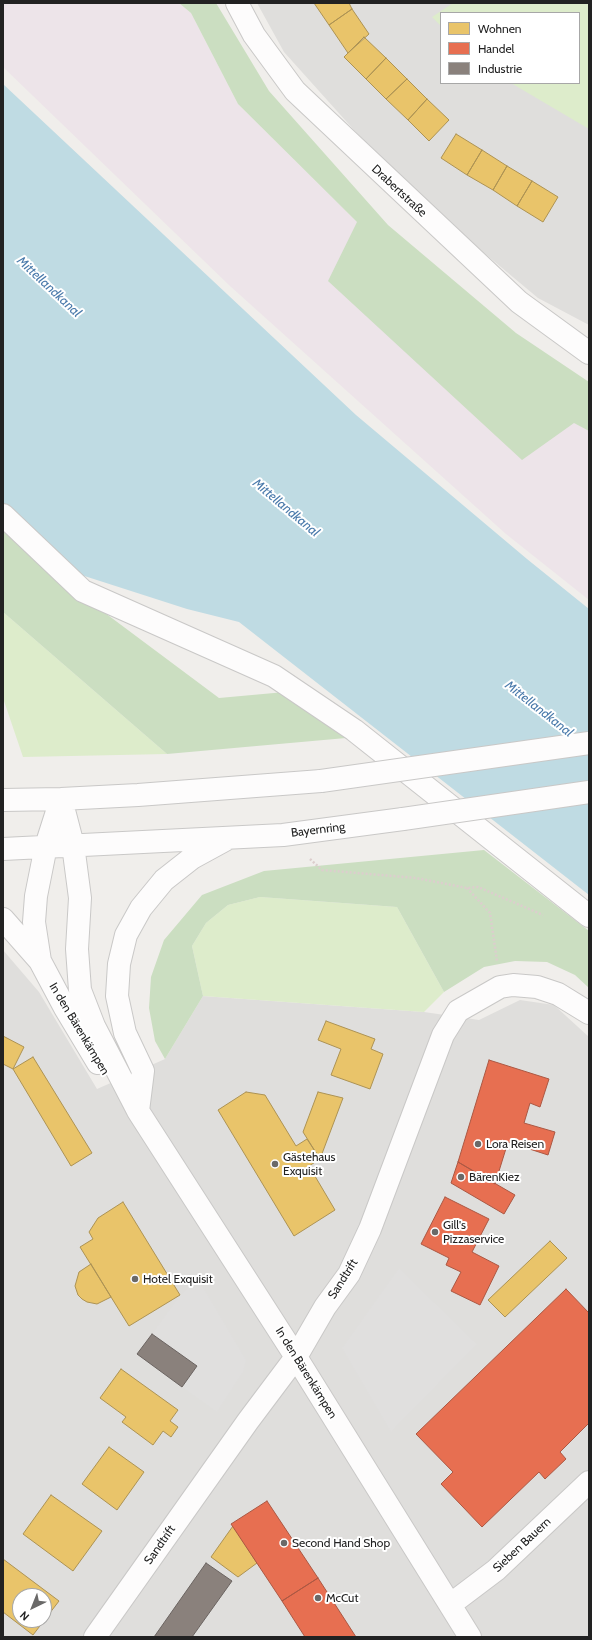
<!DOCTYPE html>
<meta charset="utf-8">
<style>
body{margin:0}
#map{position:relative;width:592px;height:1640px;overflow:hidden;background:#f0eeeb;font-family:Cabin,sans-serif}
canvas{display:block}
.frame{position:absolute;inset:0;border:4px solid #222;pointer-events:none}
.legend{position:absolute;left:440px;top:12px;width:140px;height:72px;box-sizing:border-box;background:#fff;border:1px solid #a7a7a7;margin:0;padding:5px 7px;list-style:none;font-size:12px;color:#222}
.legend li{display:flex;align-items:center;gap:8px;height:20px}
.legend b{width:20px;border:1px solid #a7a7a7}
.north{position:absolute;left:12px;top:1588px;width:40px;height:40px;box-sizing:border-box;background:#fff;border:1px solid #a7a7a7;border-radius:50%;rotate:223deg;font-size:11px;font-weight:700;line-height:16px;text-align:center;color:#222}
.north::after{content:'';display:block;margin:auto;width:14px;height:18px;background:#6a6968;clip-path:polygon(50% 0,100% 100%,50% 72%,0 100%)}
</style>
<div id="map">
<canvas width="592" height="1640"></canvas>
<div class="frame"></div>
<ul class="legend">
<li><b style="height:11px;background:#e9c46a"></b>Wohnen</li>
<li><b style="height:11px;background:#e76f51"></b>Handel</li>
<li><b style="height:11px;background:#8a817c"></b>Industrie</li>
</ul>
<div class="north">N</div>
</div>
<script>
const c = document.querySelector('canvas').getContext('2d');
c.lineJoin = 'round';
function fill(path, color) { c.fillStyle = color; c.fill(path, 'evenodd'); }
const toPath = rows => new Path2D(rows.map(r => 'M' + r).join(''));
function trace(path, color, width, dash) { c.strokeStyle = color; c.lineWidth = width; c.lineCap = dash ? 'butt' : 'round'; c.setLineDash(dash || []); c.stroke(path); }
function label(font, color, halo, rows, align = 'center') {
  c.font = font + ' Cabin,sans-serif'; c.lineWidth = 4; c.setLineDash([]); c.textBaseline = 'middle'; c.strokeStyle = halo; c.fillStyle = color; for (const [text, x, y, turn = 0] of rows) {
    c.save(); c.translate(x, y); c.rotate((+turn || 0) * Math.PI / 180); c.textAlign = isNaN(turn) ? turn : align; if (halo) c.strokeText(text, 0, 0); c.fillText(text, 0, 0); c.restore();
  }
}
fill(toPath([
 [257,3,589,3,589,325,538,298,453,227,354,130,284,52],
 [441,13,579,13,579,83,441,83],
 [3,950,39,992,97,1089,165,1059,203,996,424,1012,479,1020,520,1000,554,1005,589,1037,589,1637,3,1637],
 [20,1596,44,1596,44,1620,20,1620]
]), '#dfdedc');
fill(toPath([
 [3,3,179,3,191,13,238,104,357,222,575,423,589,431,589,600,506,534,230,286,3,67]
]), '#ede4e9');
fill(toPath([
 [453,3,589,3,589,129,511,83,579,83,579,13,441,13,441,26,432,17],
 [3,612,167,754,23,757,3,698],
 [260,897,397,907,444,992,424,1012,203,996,192,946,206,923,228,905]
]), '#ddeccb');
fill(toPath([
 [179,3,216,3,269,91,388,225,516,333,589,382,589,431,574,423,522,460,328,281,357,222,238,104,191,13],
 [3,520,85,598,219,698,285,692,346,738,167,754,3,612],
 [484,850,589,931,589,988,575,975,547,962,515,961,484,967,444,992,397,907,260,897,228,905,206,923,192,946,203,996,165,1059,155,1041,149,1008,151,977,164,940,202,895,264,871]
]), '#cbdec1');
fill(toPath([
 [399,1268,477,1344,391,1432,342,1348],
 [200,1282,246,1360,243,1372,217,1412,182,1387,197,1366,152,1334,180,1295,190,1286]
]), '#e0dfde');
fill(toPath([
 [3,84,356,415,527,559,589,609,589,895,239,622,187,609,72,572,3,506]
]), '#bfdbe3');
const homes = toPath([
 [314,3,349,3,352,9,329,25,314,3],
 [352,9,369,34,348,53,329,25,352,9],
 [364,37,386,58,366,79,344,57,364,37],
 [386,58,407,79,386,99,366,79,386,58],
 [407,79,427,99,408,120,386,99,407,79],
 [427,99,449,120,429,141,408,120,427,99],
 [456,134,482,150,467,175,441,158,456,134],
 [482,150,507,166,493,190,467,175,482,150],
 [507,166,532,181,517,206,493,190,507,166],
 [532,181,558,197,543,222,517,206,532,181],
 [326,1021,375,1039,371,1049,383,1054,370,1089,331,1075,341,1049,318,1040,326,1021],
 [3,1036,24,1047,13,1069,3,1064,3,1036],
 [33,1057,92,1153,71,1166,13,1069,33,1057],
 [246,1092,265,1095,296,1146,307,1139,320,1159,309,1166,335,1210,294,1236,218,1110,246,1092],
 [318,1092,343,1098,320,1159,303,1132,318,1092],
 [123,1202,180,1295,129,1326,80,1247,93,1239,89,1232,98,1218,123,1202],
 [550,1241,567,1258,505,1317,488,1300,550,1241],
 [91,1264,111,1297,97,1304,87,1302,82,1299,78,1295,75,1286,79,1272,91,1264],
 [121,1369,178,1410,170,1421,178,1427,171,1437,163,1431,153,1445,122,1422,126,1417,100,1398,121,1369],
 [109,1447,144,1472,117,1510,82,1484,109,1447],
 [51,1495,102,1531,73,1571,23,1534,51,1495],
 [233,1526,257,1563,238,1577,211,1557,233,1526],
 [3,1559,59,1601,33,1635,3,1612,3,1559],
 [20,1596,44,1596,44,1620,20,1620,20,1596]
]);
fill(homes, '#e9c46a');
trace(homes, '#ad9354', 1);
const shops = toPath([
 [489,1060,549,1079,540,1107,530,1103,524,1123,555,1132,548,1155,508,1142,495,1184,458,1162,489,1060],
 [458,1162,515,1195,504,1214,451,1183,458,1162],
 [445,1197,489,1219,472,1252,499,1266,480,1305,451,1291,461,1272,446,1265,449,1258,421,1244,445,1197],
 [566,1289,589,1313,589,1423,560,1452,566,1459,545,1479,539,1472,482,1527,441,1484,453,1472,416,1434,566,1289],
 [267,1501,318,1578,282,1601,231,1524,267,1501],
 [318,1578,356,1637,305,1637,282,1601,318,1578]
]);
fill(shops, '#e76f51');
trace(shops, '#ac5843', 1);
const industry = toPath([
 [152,1334,197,1366,182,1387,137,1354,152,1334],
 [206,1563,232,1581,192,1637,154,1637,206,1563]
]);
fill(industry, '#8a817c');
trace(industry, '#6b6461', 1);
const minor = toPath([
 [237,3,254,35,295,91,519,302,589,353],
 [3,515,83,591,274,676,354,730,589,916],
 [61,799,73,845,80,898,77,949,80,990,94,1026,138,1111,296,1357,470,1637],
 [3,800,61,799,138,795,321,781],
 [3,849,283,835,403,819],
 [3,919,40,961,65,1008,98,1063],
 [40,961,34,922,36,896,46,846,61,799],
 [138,1111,143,1071,125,1033,117,996,119,964,126,935,141,908,164,880,192,858,225,840],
 [451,1604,496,1570,589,1482],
 [95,1637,248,1421,296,1357,325,1307,349,1274,370,1229,443,1035,458,1011,500,987,513,985,537,987,558,994,589,1013]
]);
trace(minor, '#c9c8c7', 24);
trace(toPath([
 [310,859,322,870,416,878,467,888,478,887,543,915],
 [467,888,490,913,497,961]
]), '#dccecd', 2.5, [2, 2]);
trace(minor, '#fdfcfc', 22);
const minorBridge = toPath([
 [321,781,589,743],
 [403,819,589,792]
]);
trace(minorBridge, '#c9c8c7', 24, []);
trace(minorBridge, '#fdfcfc', 22);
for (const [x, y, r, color] of [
 [478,1144,4,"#6a6968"],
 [275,1164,4,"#6a6968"],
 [461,1177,4,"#6a6968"],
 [435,1232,4,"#6a6968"],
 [135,1279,4,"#6a6968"],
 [284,1543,4,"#6a6968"],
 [318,1598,4,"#6a6968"]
]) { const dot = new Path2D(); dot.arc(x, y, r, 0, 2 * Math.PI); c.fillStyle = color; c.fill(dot); trace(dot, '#fff', 1.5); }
label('12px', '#222', '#fff', [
 ["Drabertstraße",399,191,43],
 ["Bayernring",318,830,-7],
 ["In den Bärenkämpen",79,1029,59],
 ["Sandtrift",343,1279,-58],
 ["In den Bärenkämpen",306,1373,58],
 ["Sandtrift",160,1545,-55],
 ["Sieben Bauern",522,1545,-43]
]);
label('12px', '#222', '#fff', [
 ["Lora Reisen",486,1144],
 ["Gästehaus",283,1157],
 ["Exquisit",283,1171],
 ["BärenKiez",469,1177],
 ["Gill's",443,1225],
 ["Pizzaservice",443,1239],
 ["Hotel Exquisit",143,1279],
 ["Second Hand Shop",292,1543],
 ["McCut",326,1598]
], 'left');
label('italic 13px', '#4a7aab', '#fff', [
 ["Mittellandkanal",49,287,43],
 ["Mittellandkanal",286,508,40],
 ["Mittellandkanal",539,709,38]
]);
</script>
